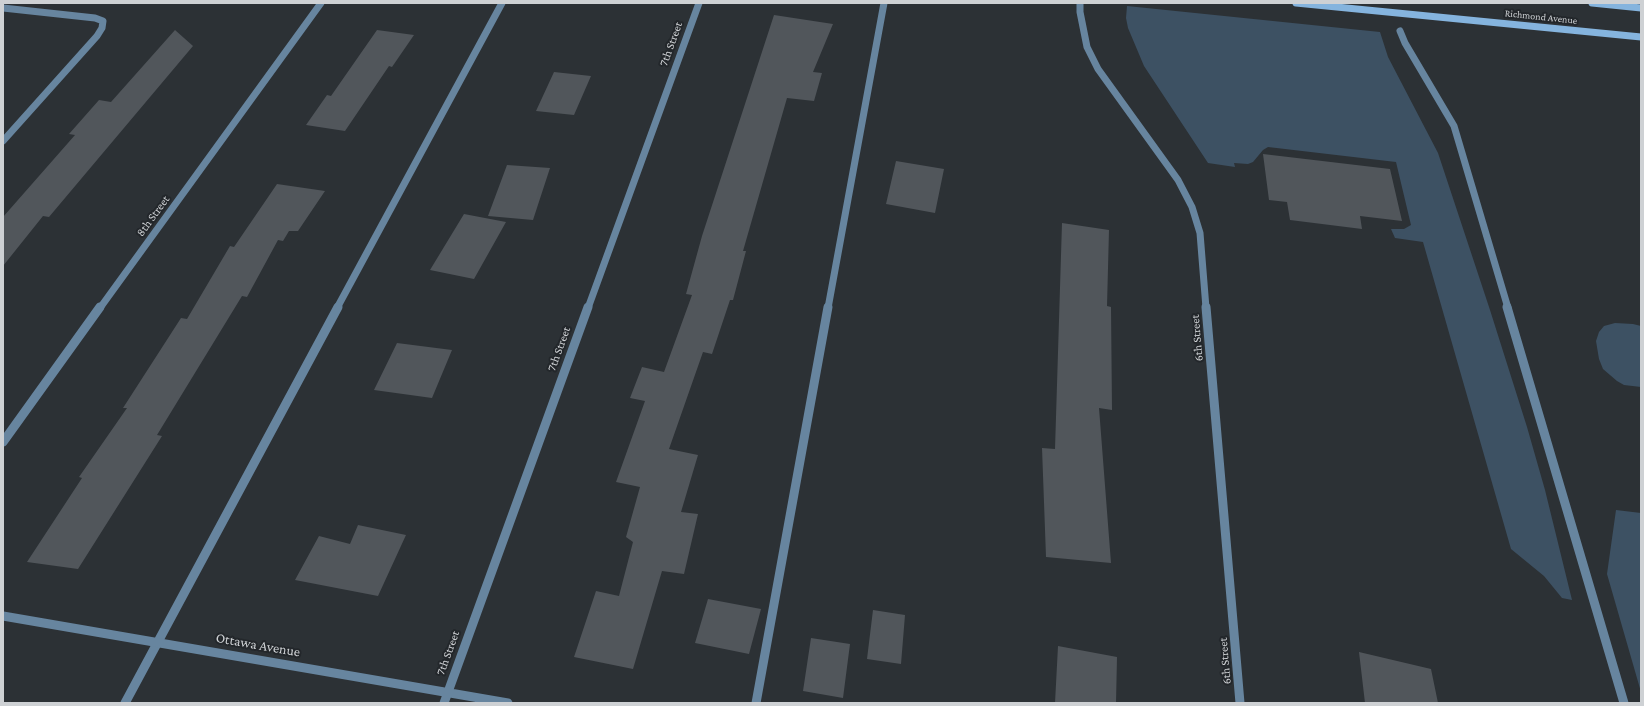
<!DOCTYPE html>
<style>
body{margin:0}
#map{position:relative;width:1644px;height:706px;overflow:hidden;background:#2c3135;font-family:"Crimson Pro",serif}
canvas{display:block}
.frame{position:absolute;inset:0;border:4px solid #ced1d4;pointer-events:none}
</style>
<div id="map">
<canvas width="1644" height="706"></canvas>
<div class="frame"></div>
</div>
<script>
const c = document.querySelector('canvas').getContext('2d');
c.lineJoin = 'round';
function fill(path, color) { c.fillStyle = color; c.fill(path, 'evenodd'); }
const toPath = rows => new Path2D(rows.map(r => 'M' + r).join(''));
function trace(path, color, width, dash) { c.strokeStyle = color; c.lineWidth = width; c.lineCap = dash ? 'butt' : 'round'; c.setLineDash(dash || []); c.stroke(path); }
function label(font, color, halo, rows, align = 'center') {
  c.font = font + ' "Crimson Pro",serif'; c.lineWidth = 4; c.setLineDash([]); c.textBaseline = 'middle'; c.strokeStyle = halo; c.fillStyle = color; for (const [text, x, y, turn = 0] of rows) {
    c.save(); c.translate(x, y); c.rotate((+turn || 0) * Math.PI / 180); c.textAlign = isNaN(turn) ? turn : align; if (halo) c.strokeText(text, 0, 0); c.fillText(text, 0, 0); c.restore();
  }
}
fill(toPath([
 [1127,6,1380,32,1388,57,1438,153,1490,310,1527,427,1545,490,1572,600,1562,598,1544,576,1511,549,1423,242,1395,238,1391,229,1404,229,1411,225,1396,162,1268,147,1263,150,1253,162,1248,164,1234,163,1235,167,1208,163,1144,66,1128,28,1126,18],
 [1615,323,1633,324,1641,326,1641,387,1624,385,1617,381,1603,369,1599,359,1596,341,1599,332,1604,326],
 [1616,510,1641,513,1641,692,1607,574]
]), '#3d5163');
fill(toPath([
 [774,15,833,24,813,72,822,73,814,101,787,98,743,251,746,251,733,300,730,300,712,354,703,352,669,449,698,455,681,512,698,514,684,574,662,571,633,669,574,657,596,591,619,596,633,542,626,537,640,487,616,482,645,401,630,398,642,367,664,372,692,295,686,294,702,236],
 [175,30,193,46,49,217,43,216,3,266,3,217,75,135,69,134,99,100,111,102],
 [377,30,414,35,392,67,389,66,345,131,306,125,327,95,331,96],
 [554,72,591,76,574,115,536,111],
 [1263,154,1390,169,1402,221,1360,216,1362,229,1290,220,1287,202,1269,200],
 [896,161,944,169,935,213,886,204],
 [507,165,550,168,533,220,488,216],
 [277,184,325,191,298,231,289,231,283,241,278,240,247,297,242,296,157,435,162,436,78,569,27,562,82,478,79,477,127,408,123,408,181,318,187,319,230,246,234,247],
 [464,214,506,222,474,279,430,270],
 [1062,223,1109,230,1107,306,1111,307,1112,410,1099,408,1111,563,1046,557,1042,448,1055,449],
 [397,343,452,350,432,398,374,390],
 [358,525,406,535,378,596,295,580,319,536,350,544],
 [708,599,761,609,749,654,695,643],
 [873,610,905,615,901,664,867,659],
 [811,638,850,644,843,698,803,691],
 [1058,646,1117,657,1116,703,1055,703],
 [1359,652,1431,669,1438,703,1365,703]
]), '#51565b');
trace(toPath([
 [3,8,95,18,103,21,102,28,97,36,3,141],
 [1400,31,1405,43,1454,126,1508,308],
 [337,308,502,3],
 [828,308,884,3]
]), '#67859f', 7);
trace(toPath([
 [1507,307,1624,703],
 [125,703,338,307],
 [756,703,828,307]
]), '#67859f', 9);
trace(toPath([
 [1080,3,1080,12,1087,47,1098,69,1178,180,1192,207,1200,233,1206,308],
 [100,308,321,3],
 [588,308,699,3]
]), '#67859f', 7);
trace(toPath([
 [1206,307,1240,703],
 [3,442,100,307],
 [3,616,508,703],
 [444,703,588,307]
]), '#67859f', 9);
trace(toPath([
 [1296,3,1641,37],
 [1592,3,1641,8]
]), '#85b4de', 7);
label('10px', '#ced1d4', '#23272b', [
 ["Richmond Avenue",1541,17,6]
]);
label('12px', '#ced1d4', '#23272b', [
 ["7th Street",671,44,-70],
 ["8th Street",153,216,-54],
 ["6th Street",1197,338,-95],
 ["7th Street",559,349,-70],
 ["7th Street",448,653,-70],
 ["6th Street",1225,661,-95]
]);
label('14px', '#ced1d4', '#23272b', [
 ["Ottawa Avenue",258,645,10]
]);
</script>
